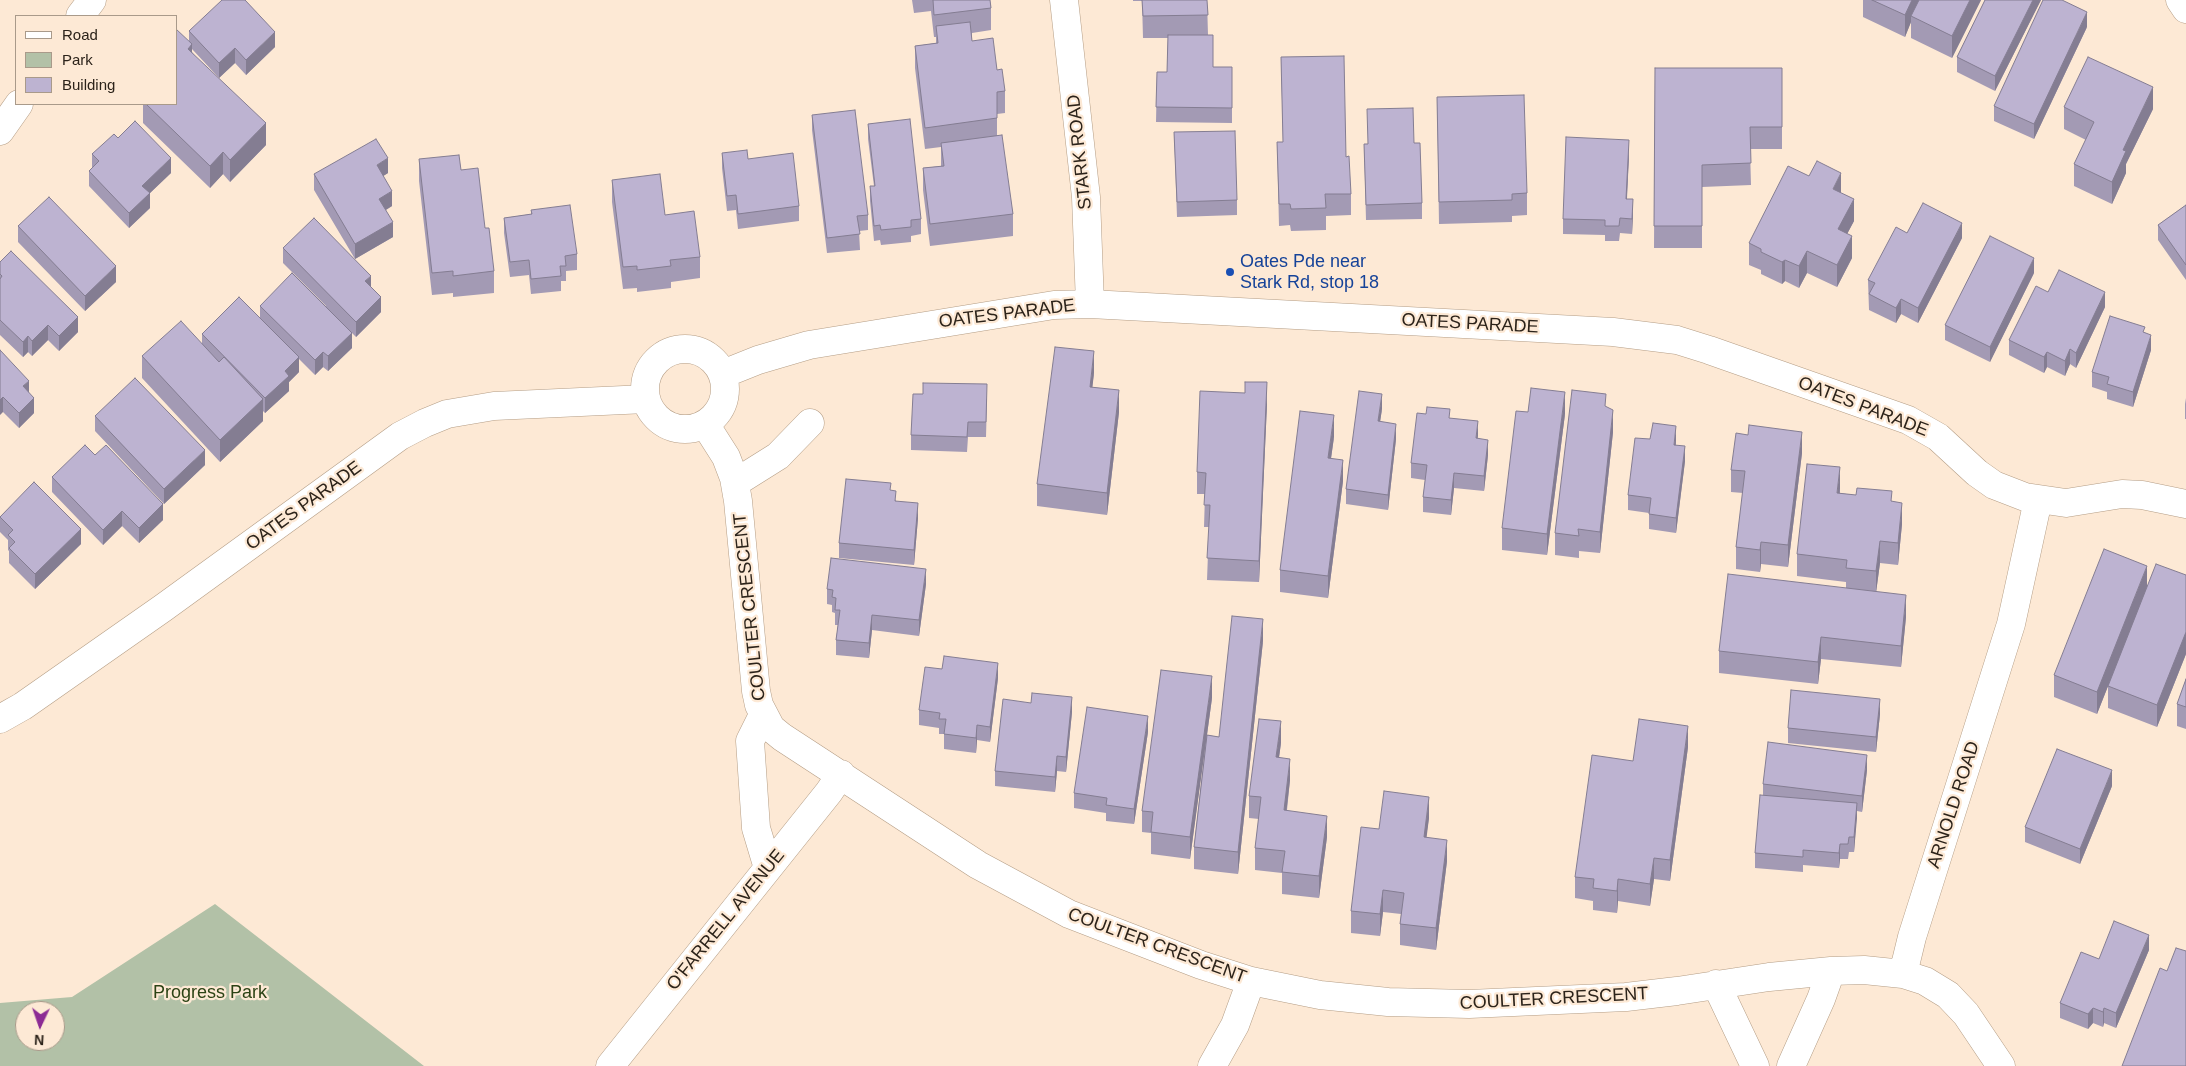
<!DOCTYPE html>
<style>
body{margin:0}
#map{position:relative;width:2186px;height:1066px;overflow:hidden;background:#fde9d5;font-family:Helvetica,sans-serif}
canvas{display:block}
.legend{position:absolute;left:15px;top:15px;width:162px;height:90px;box-sizing:border-box;background:#fde9d5;border:1px solid #a99a8a;margin:0;padding:6px 9px;list-style:none;font-size:15px;color:#2c231a}
.legend li{display:flex;align-items:center;gap:10px;height:25px}
.legend b{width:25px;border:1px solid #a99a8a}
.north{position:absolute;left:15px;top:1001px;width:50px;height:50px;box-sizing:border-box;background:#fde9d5;border:1px solid #a99a8a;border-radius:50%;rotate:183deg;font-size:14px;font-weight:700;line-height:20px;text-align:center;color:#2c231a}
.north::after{content:'';display:block;margin:auto;width:18px;height:22px;background:#8c2b94;clip-path:polygon(50% 0,100% 100%,50% 72%,0 100%)}
</style>
<div id="map">
<canvas width="2186" height="1066"></canvas>
<ul class="legend">
<li><b style="height:6px;background:#fff"></b>Road</li>
<li><b style="height:14px;background:#b2c1a7"></b>Park</li>
<li><b style="height:14px;background:#bdb3d1"></b>Building</li>
</ul>
<div class="north">N</div>
</div>
<script>
const c = document.querySelector('canvas').getContext('2d');
c.lineJoin = 'round';
function fill(path, color) { c.fillStyle = color; c.fill(path, 'evenodd'); }
const toPath = rows => new Path2D(rows.map(r => 'M' + r).join(''));
function trace(path, color, width, dash) { c.strokeStyle = color; c.lineWidth = width; c.lineCap = dash ? 'butt' : 'round'; c.setLineDash(dash || []); c.stroke(path); }
function label(font, color, halo, rows, align = 'center') {
  c.font = font + ' Helvetica,sans-serif'; c.lineWidth = 4.5; c.setLineDash([]); c.textBaseline = 'middle'; c.strokeStyle = halo; c.fillStyle = color; for (const [text, x, y, turn = 0] of rows) {
    c.save(); c.translate(x, y); c.rotate((+turn || 0) * Math.PI / 180); c.textAlign = isNaN(turn) ? turn : align; if (halo) c.strokeText(text, 0, 0); c.fillText(text, 0, 0); c.restore();
  }
}
fill(toPath([
 [215,904,424,1066,0,1066,0,1003,72,997],
 [25,1011,55,1011,55,1041,25,1041]
]), '#b2c1a7');
const minor = toPath([
 [1064,0,1086,197,1090,304],
 [2180,0,2186,9],
 '645 389a40 40 0 1 1 80 0a40 40 0 1 1-80 0Z',
 [723,374,758,360,809,345,1054,305,1090,304,1613,332,1677,340,1709,350,1908,420,1938,437,1977,473,1994,485,2025,497,2066,503,2122,494,2142,495,2186,504],
 [705,424,726,457,734,478,738,501,756,691,759,705,771,728,782,737,978,865,1069,914,1201,965,1251,981,1320,995,1388,1002,1469,1004,1626,997,1677,991,1769,977,1831,971,1864,970,1903,974,1925,981,1948,995,1966,1014,2001,1066],
 [735,483,778,456,810,423],
 [763,715,750,741,756,828,768,868],
 [0,719,23,706,163,608,400,436,425,423,447,414,494,406,646,399],
 [1903,974,1912,937,2011,624,2038,500],
 [1716,984,1755,1066],
 [610,1066,829,792,841,774],
 [1212,1066,1235,1025,1251,981],
 [1791,1066,1821,999,1831,971]
]);
const major = toPath([
 [80,16,92,0],
 [0,131,19,104]
]);
trace(minor, '#b49d85', 29);
trace(major, '#b49d85', 29);
trace(minor, '#fff', 28);
trace(major, '#fff', 28);
fill(toPath([
 [912,0,990,0,991,8,991,30,972,33,972,41,997,70,1005,91,1005,113,997,114,997,136,1013,214,1013,236,930,246,923,190,923,168,941,166,941,147,925,149,915,68,915,46,936,43,936,37,934,37,931,11,914,13],
 [1133,0,1207,0,1208,35,1213,67,1232,67,1232,123,1156,122,1157,72,1167,72,1168,38,1143,38,1142,1,1133,1],
 [1863,0,1981,0,1952,58,1911,38,1911,22,1905,37,1863,17],
 [1985,0,2041,0,1995,91,1957,72,1957,57],
 [2087,27,2034,139,1994,121,1994,106],
 [189,31,275,47,246,75,235,63,219,78,192,49,192,52,266,145,230,182,223,174,210,188,143,123,143,104,176,104,189,41],
 [1281,57,1346,157,1351,194,1351,215,1326,216,1326,230,1291,231,1290,225,1279,226,1277,142,1283,142],
 [1655,68,1782,68,1782,149,1750,149,1751,185,1702,187,1702,248,1654,248],
 [1437,97,1527,193,1527,215,1512,216,1512,222,1439,224],
 [2064,107,2153,109,2126,164,2126,173,2112,204,2074,186,2074,164,2086,140,2064,129],
 [812,115,868,215,868,230,859,231,860,250,827,253,812,130],
 [868,124,921,219,921,234,911,236,911,242,881,245,880,240,874,241,870,201,870,186,874,186,868,139],
 [1174,132,1237,200,1237,215,1177,217],
 [118,138,171,173,150,193,150,208,129,228,89,186,89,171,92,168,92,154],
 [1414,143,1422,203,1422,219,1366,220,1364,144],
 [722,153,748,159,799,206,799,221,738,229,736,210,727,211,722,168],
 [1629,155,1627,199,1633,214,1632,234,1620,233,1619,241,1605,241,1605,235,1563,234,1563,219],
 [419,159,461,170,485,228,494,271,494,293,453,297,453,293,432,295,419,181],
 [388,173,383,176,392,206,386,210,393,237,355,259,314,190,314,174],
 [612,180,665,215,700,257,700,278,671,282,671,288,637,292,637,288,623,289,612,202],
 [1841,193,1854,221,1847,234,1852,258,1837,287,1807,273,1799,288,1785,281,1782,284,1761,274,1761,270,1749,265,1749,243],
 [2186,205,2186,280,2158,240,2158,225],
 [531,210,577,254,577,270,566,271,566,281,561,281,561,291,531,294,529,275,510,277,504,233,504,218,531,214],
 [18,226,116,282,85,311,18,242],
 [1907,233,1962,238,1918,323,1901,314,1896,323,1869,310,1868,280],
 [283,248,371,287,381,312,356,337,352,333,352,348,328,371,323,367,315,375,299,359,299,372,289,382,289,391,265,413,263,411,263,421,220,462,142,378,142,356,202,343,202,334,260,318,260,306,326,306,283,263],
 [0,262,78,332,59,351,48,340,32,356,28,352,23,357,0,335],
 [2034,273,1990,362,1945,340,1945,325],
 [2048,292,2105,307,2076,368,2070,364,2065,376,2047,367,2044,373,2009,355,2009,340],
 [2145,332,2151,350,2133,407,2107,399,2107,392,2092,387,2092,372],
 [0,350,34,413,19,428,3,412],
 [1094,373,1092,387,1119,412,1107,515,1037,506,1037,484],
 [2186,398,2186,419,2185,419,2185,404],
 [987,399,986,437,968,437,967,452,911,450,911,435],
 [1267,404,1259,582,1207,580,1209,527,1204,527,1205,494,1197,494,1197,472],
 [1606,407,1613,432,1600,553,1579,551,1579,558,1555,555,1555,533],
 [1382,409,1380,421,1396,439,1388,510,1346,504,1346,489],
 [1565,414,1547,555,1502,550,1502,528],
 [95,416,205,465,164,504,95,431],
 [1450,418,1478,438,1488,455,1484,491,1454,488,1451,515,1423,512,1423,497,1425,480,1411,478,1411,463],
 [1334,437,1331,458,1343,481,1328,598,1280,592,1280,570],
 [1676,441,1676,445,1685,461,1676,533,1649,529,1649,513,1628,510,1628,495],
 [1802,453,1788,567,1761,564,1760,572,1736,569,1736,547,1743,493,1731,492,1731,470],
 [95,455,163,520,139,543,122,526,103,545,52,492,52,477],
 [1840,489,1840,493,1892,501,1902,524,1898,565,1880,563,1876,592,1906,617,1901,667,1821,659,1818,684,1719,673,1719,651,1846,588,1846,582,1797,576,1797,554],
 [891,491,896,501,918,518,914,565,839,558,839,543],
 [0,516,81,544,35,589,9,563,9,551,8,550,8,540,0,532],
 [2186,575,2186,654,2157,727,2108,708,2108,686,2097,714,2054,697,2054,675,2147,586],
 [926,584,919,636,872,630,869,658,836,655,836,640,838,625,835,625,835,613,832,612,832,605,827,604,827,589],
 [1263,641,1238,874,1194,869,1194,847,1206,738,1190,859,1151,854,1151,833,1142,832,1142,811,1212,698,1207,735,1219,737],
 [998,678,990,742,977,740,976,753,944,749,944,734,939,734,939,728,919,725,919,710],
 [2186,679,2186,729,2177,726,2177,704],
 [1072,712,1066,772,1057,771,1055,792,995,786,995,771],
 [1880,714,1876,752,1788,743,1788,728],
 [1148,732,1134,824,1106,821,1106,813,1074,808,1074,793],
 [1281,743,1279,757,1290,780,1287,810,1327,837,1319,898,1282,894,1282,873,1255,870,1255,848,1259,819,1249,818,1249,796],
 [1688,747,1670,881,1654,879,1650,906,1618,901,1617,913,1593,910,1593,901,1575,898,1575,877,1633,761],
 [1867,770,1862,812,1857,811,1854,852,1849,852,1848,859,1840,859,1839,868,1803,865,1803,872,1755,868,1755,853,1763,795,1763,784],
 [2112,786,2080,864,2025,842,2025,827],
 [1429,818,1426,837,1447,861,1436,950,1400,945,1400,924,1401,914,1383,912,1380,936,1351,933,1351,911,1379,829],
 [2149,950,2116,1028,2104,1023,2103,1027,2093,1023,2088,1029,2060,1018,2060,1003,2099,959]
]), '#a39ab4');
fill(toPath([
 [1912,0,1922,0,1911,16,1911,22,1905,37,1905,15],
 [1970,0,1981,0,1952,58,1952,36],
 [2033,0,2041,0,1995,91,1995,76],
 [2087,12,2087,27,2034,139,2034,124],
 [275,32,275,47,246,75,246,60],
 [192,44,192,66,188,49],
 [235,48,235,63,219,78,219,63],
 [2153,87,2153,109,2126,164,2126,173,2112,204,2112,182,2123,150],
 [266,123,266,145,230,182,230,160],
 [1629,140,1629,155,1626,214,1626,199],
 [223,152,223,174,210,188,210,166],
 [171,158,171,173,150,193,150,208,129,228,129,213,142,186],
 [388,158,388,173,377,180,377,165],
 [1841,173,1841,195,1833,189],
 [392,191,392,206,379,214,379,199],
 [1633,199,1633,214,1632,234,1632,219],
 [1854,199,1854,221,1838,251,1838,229],
 [393,222,393,237,355,259,355,244],
 [1962,223,1962,238,1918,323,1918,308],
 [1852,236,1852,258,1837,287,1837,265],
 [1807,251,1807,273,1799,288,1799,266],
 [2034,258,2034,273,1990,362,1990,347],
 [1785,260,1785,281,1782,284,1782,262],
 [116,266,116,282,85,311,85,296],
 [371,276,371,291,365,281],
 [2105,292,2105,307,2076,368,2076,353],
 [381,297,381,312,356,337,356,322],
 [1901,299,1901,314,1896,323,1896,308],
 [78,317,78,332,59,351,59,336],
 [48,325,48,340,32,356,32,341],
 [352,333,352,348,328,371,328,356],
 [2151,335,2151,350,2133,407,2133,392],
 [28,336,28,352,23,357,23,342],
 [2070,349,2070,364,2065,376,2065,361],
 [1094,351,1094,373,1090,409,1090,387],
 [323,352,323,367,315,375,315,360],
 [2047,352,2047,367,2044,373,2044,357],
 [299,357,299,372,289,382,289,391,265,413,265,398,285,371],
 [29,381,29,396,23,386],
 [1267,382,1267,404,1259,582,1259,561],
 [1119,390,1119,412,1107,515,1107,493],
 [1565,392,1565,414,1547,555,1547,534],
 [1382,394,1382,409,1378,436,1378,421],
 [3,397,3,412,0,415,0,400],
 [34,398,34,413,19,428,19,413],
 [263,399,263,421,220,462,220,440],
 [1613,410,1613,432,1600,553,1600,532],
 [1334,415,1334,437,1328,480,1328,458],
 [1478,421,1478,436,1476,453,1476,438],
 [1396,424,1396,439,1388,510,1388,495],
 [1676,426,1676,441,1674,460,1674,445],
 [1802,432,1802,453,1788,567,1788,545],
 [1488,440,1488,455,1484,491,1484,476],
 [1685,446,1685,461,1676,533,1676,518],
 [205,450,205,465,164,504,164,489],
 [1343,460,1343,481,1328,598,1328,576],
 [1840,467,1840,489,1837,514,1837,493],
 [1454,473,1454,488,1451,515,1451,500],
 [918,503,918,518,914,565,914,550],
 [1902,503,1902,524,1898,565,1898,543],
 [163,504,163,520,139,543,139,528],
 [122,511,122,526,103,545,103,530],
 [81,529,81,544,35,589,35,574],
 [1880,541,1880,563,1876,593,1876,571],
 [1761,542,1761,564,1760,572,1760,550],
 [2147,566,2147,588,2097,714,2097,692],
 [926,569,926,584,919,636,919,620],
 [1906,595,1906,617,1901,667,1901,646],
 [872,615,872,630,869,658,869,643],
 [1263,619,1263,641,1238,874,1238,852],
 [2186,632,2186,654,2157,727,2157,705],
 [1821,637,1821,659,1818,684,1818,662],
 [998,663,998,678,990,742,990,727],
 [1212,676,1212,698,1190,859,1190,837],
 [1072,697,1072,712,1066,772,1066,757],
 [1880,699,1880,714,1876,752,1876,737],
 [1148,716,1148,732,1134,824,1134,809],
 [1281,721,1281,743,1276,779,1276,757],
 [977,725,977,740,976,753,976,738],
 [1688,726,1688,747,1670,881,1670,860],
 [1867,755,1867,770,1862,812,1862,796],
 [1057,756,1057,771,1055,792,1055,777],
 [1290,759,1290,780,1284,832,1284,810],
 [2112,770,2112,786,2080,864,2080,849],
 [1429,797,1429,818,1424,858,1424,837],
 [1857,803,1857,818,1854,852,1854,837],
 [1327,816,1327,837,1319,898,1319,876],
 [1447,840,1447,861,1436,950,1436,928],
 [1840,844,1840,859,1839,868,1839,853],
 [1654,858,1654,879,1650,906,1650,884],
 [1618,879,1618,901,1617,913,1617,891],
 [1383,890,1383,912,1380,936,1380,914],
 [2149,935,2149,950,2116,1028,2116,1013],
 [2093,1008,2093,1023,2088,1029,2088,1014],
 [2104,1008,2104,1023,2103,1027,2103,1012]
]), '#847d92');
const building = toPath([
 [222,0,245,0,275,32,246,60,235,48,219,63,189,31,222,0],
 [933,0,990,0,991,8,934,15,933,0],
 [1142,0,1207,0,1208,15,1143,16,1142,0],
 [1872,0,1912,0,1905,15,1872,0],
 [1919,0,1970,0,1952,36,1911,16,1919,0],
 [1985,0,2033,0,1995,76,1957,57,1985,0],
 [2043,0,2062,0,2087,12,2034,124,1994,106,2043,0],
 [970,22,972,41,993,38,997,70,1002,69,1005,91,997,92,997,118,925,128,915,46,938,43,936,26,970,22],
 [176,29,192,44,188,49,266,123,230,160,223,152,210,166,146,104,176,104,176,29],
 [1168,35,1213,35,1213,67,1232,67,1232,108,1156,107,1157,72,1167,72,1168,35],
 [1344,56,1346,157,1349,156,1351,194,1325,194,1326,208,1291,209,1290,204,1279,204,1277,142,1283,142,1281,57,1344,56],
 [2088,57,2153,87,2123,150,2126,151,2112,182,2074,164,2094,122,2064,107,2088,57],
 [1655,68,1782,68,1782,127,1750,127,1751,163,1702,165,1702,226,1654,226,1655,68],
 [1524,95,1527,193,1512,194,1512,200,1439,202,1437,97,1524,95],
 [1413,108,1414,143,1420,143,1422,203,1366,205,1364,144,1368,144,1367,109,1413,108],
 [855,110,868,215,857,216,860,234,827,238,812,115,855,110],
 [910,119,921,219,911,220,911,227,881,230,880,225,874,226,870,186,875,186,868,124,910,119],
 [135,121,171,158,142,186,150,193,129,213,89,171,99,161,92,154,114,134,118,138,135,121],
 [1235,131,1237,200,1177,202,1174,132,1235,131],
 [1002,135,1013,214,930,224,923,168,944,166,941,143,1002,135],
 [1566,137,1629,140,1626,199,1633,199,1632,219,1620,218,1619,226,1605,226,1605,220,1563,219,1566,137],
 [376,139,388,158,377,165,392,191,379,199,393,222,355,244,314,174,376,139],
 [747,150,748,159,793,153,799,206,738,214,736,195,727,196,722,153,747,150],
 [459,155,461,170,478,168,485,228,489,228,494,271,453,276,453,271,432,273,419,159,459,155],
 [1817,161,1841,173,1833,189,1854,199,1838,229,1852,236,1837,265,1807,251,1799,266,1785,260,1782,262,1761,252,1761,249,1749,243,1788,166,1809,176,1817,161],
 [660,174,665,215,694,211,700,257,670,260,671,266,637,270,637,266,623,267,612,180,660,174],
 [49,197,116,266,85,296,18,226,49,197],
 [1923,203,1962,223,1918,308,1901,299,1896,308,1869,294,1875,283,1868,280,1896,227,1907,233,1923,203],
 [570,205,577,254,565,256,566,266,560,266,561,276,531,279,529,260,510,262,504,218,532,214,531,210,570,205],
 [2186,205,2186,265,2158,225,2186,205],
 [314,218,371,276,365,281,381,297,356,322,283,248,314,218],
 [1990,236,2034,258,1990,347,1945,325,1990,236],
 [11,251,78,317,59,336,48,325,32,341,28,336,23,342,0,320,0,279,2,276,0,274,0,262,11,251],
 [2059,270,2105,292,2076,353,2070,349,2065,361,2047,352,2044,357,2009,340,2036,286,2048,292,2059,270],
 [292,273,352,333,328,356,323,352,315,360,260,306,292,273],
 [239,297,299,357,285,371,289,376,265,398,202,334,239,297],
 [2110,316,2145,327,2143,332,2151,335,2133,392,2107,384,2109,377,2092,372,2110,316],
 [181,321,219,362,224,357,263,399,220,440,142,356,181,321],
 [1055,347,1094,351,1090,387,1119,390,1107,493,1037,484,1055,347],
 [0,350,29,381,23,386,34,398,19,413,3,397,0,400,0,350],
 [135,378,205,450,164,489,95,416,135,378],
 [1245,382,1267,382,1259,561,1207,558,1210,505,1204,505,1206,473,1197,472,1200,391,1245,393,1245,382],
 [923,383,987,384,986,422,968,422,967,437,911,435,913,394,923,394,923,383],
 [1531,388,1565,392,1547,534,1502,528,1516,411,1528,412,1531,388],
 [1572,390,1606,394,1605,406,1613,410,1600,532,1578,529,1579,536,1555,533,1572,390],
 [1359,391,1382,394,1378,421,1396,424,1388,495,1346,489,1359,391],
 [1427,407,1450,409,1449,418,1478,421,1476,438,1488,440,1484,476,1454,473,1451,500,1423,497,1427,465,1411,463,1417,413,1426,414,1427,407],
 [1300,411,1334,415,1328,458,1343,460,1328,576,1280,570,1300,411],
 [1653,423,1676,426,1674,445,1685,446,1676,518,1649,514,1651,498,1628,495,1635,438,1650,439,1653,423],
 [1749,425,1802,432,1788,545,1761,542,1760,550,1736,547,1745,471,1731,470,1736,433,1748,435,1749,425],
 [85,445,95,455,106,445,163,504,139,528,122,511,103,530,52,477,85,445],
 [1807,464,1840,467,1837,493,1856,495,1857,488,1892,491,1891,501,1902,503,1898,543,1880,541,1876,571,1846,568,1847,560,1797,554,1807,464],
 [846,479,891,483,890,490,896,491,895,501,918,503,914,550,839,543,846,479],
 [34,482,81,529,35,574,9,548,15,542,8,535,13,530,0,517,34,482],
 [2104,549,2147,566,2097,692,2054,675,2104,549],
 [831,558,926,569,919,620,872,615,869,643,836,640,840,610,835,610,836,598,832,597,833,590,827,589,831,558],
 [2156,564,2186,575,2186,632,2157,705,2108,686,2156,564],
 [1728,574,1906,595,1901,646,1821,637,1818,662,1719,651,1728,574],
 [1232,616,1263,619,1238,852,1194,847,1207,735,1219,737,1232,616],
 [944,656,998,663,990,727,977,725,976,738,944,734,946,719,939,719,940,713,919,710,925,667,942,669,944,656],
 [1161,670,1212,676,1190,837,1151,832,1153,812,1142,811,1161,670],
 [2186,679,2186,707,2177,704,2186,679],
 [1791,690,1880,699,1876,737,1788,728,1791,690],
 [1032,693,1072,697,1066,757,1057,756,1055,777,995,771,1003,699,1031,703,1032,693],
 [1087,707,1148,716,1134,809,1106,805,1107,798,1074,793,1087,707],
 [1259,719,1281,721,1276,757,1290,759,1284,810,1327,816,1319,876,1282,872,1285,851,1255,848,1261,797,1249,796,1259,719],
 [1639,719,1688,726,1670,860,1654,858,1650,884,1618,879,1617,891,1593,888,1594,879,1575,877,1592,755,1633,761,1639,719],
 [1768,742,1867,755,1862,796,1763,784,1768,742],
 [2057,749,2112,770,2080,849,2025,827,2057,749],
 [1384,791,1429,797,1424,837,1447,840,1436,928,1400,924,1404,893,1383,890,1380,914,1351,911,1361,827,1379,829,1384,791],
 [1760,795,1857,803,1854,837,1849,837,1848,844,1840,844,1839,853,1803,850,1803,857,1755,853,1760,795],
 [2114,921,2149,935,2116,1013,2104,1008,2103,1012,2093,1008,2088,1014,2060,1003,2081,952,2099,959,2114,921],
 [2176,948,2186,951,2186,1066,2122,1066,2160,968,2167,971,2176,948]
]);
fill(building, '#bdb3d1');
trace(building, '#847d92', 1);
for (const [x, y, r, color] of [
 [1230,272,5,"#1a4fb4"]
]) { const dot = new Path2D(); dot.arc(x, y, r, 0, 2 * Math.PI); c.fillStyle = color; c.fill(dot); trace(dot, '#fde9d5', 2); }
label('18px', '#2c231a', '#fde9d5', [
 ["STARK ROAD",1080,152,-96],
 ["OATES PARADE",1007,314,-7],
 ["OATES PARADE",1470,324,3],
 ["OATES PARADE",1863,407,21],
 ["OATES PARADE",304,506,-36],
 ["COULTER CRESCENT",750,607,-96],
 ["ARNOLD ROAD",1954,805,-72],
 ["O'FARRELL AVENUE",726,920,-51],
 ["COULTER CRESCENT",1157,946,20],
 ["COULTER CRESCENT",1554,999,-3]
]);
label('18px', '#164399', '#fde9d5', [
 ["Oates Pde near",1240,262],
 ["Stark Rd, stop 18",1240,283]
], 'left');
label('18px', '#2c4315', '#fde9d5', [
 ["Progress Park",210,993]
]);
</script>
